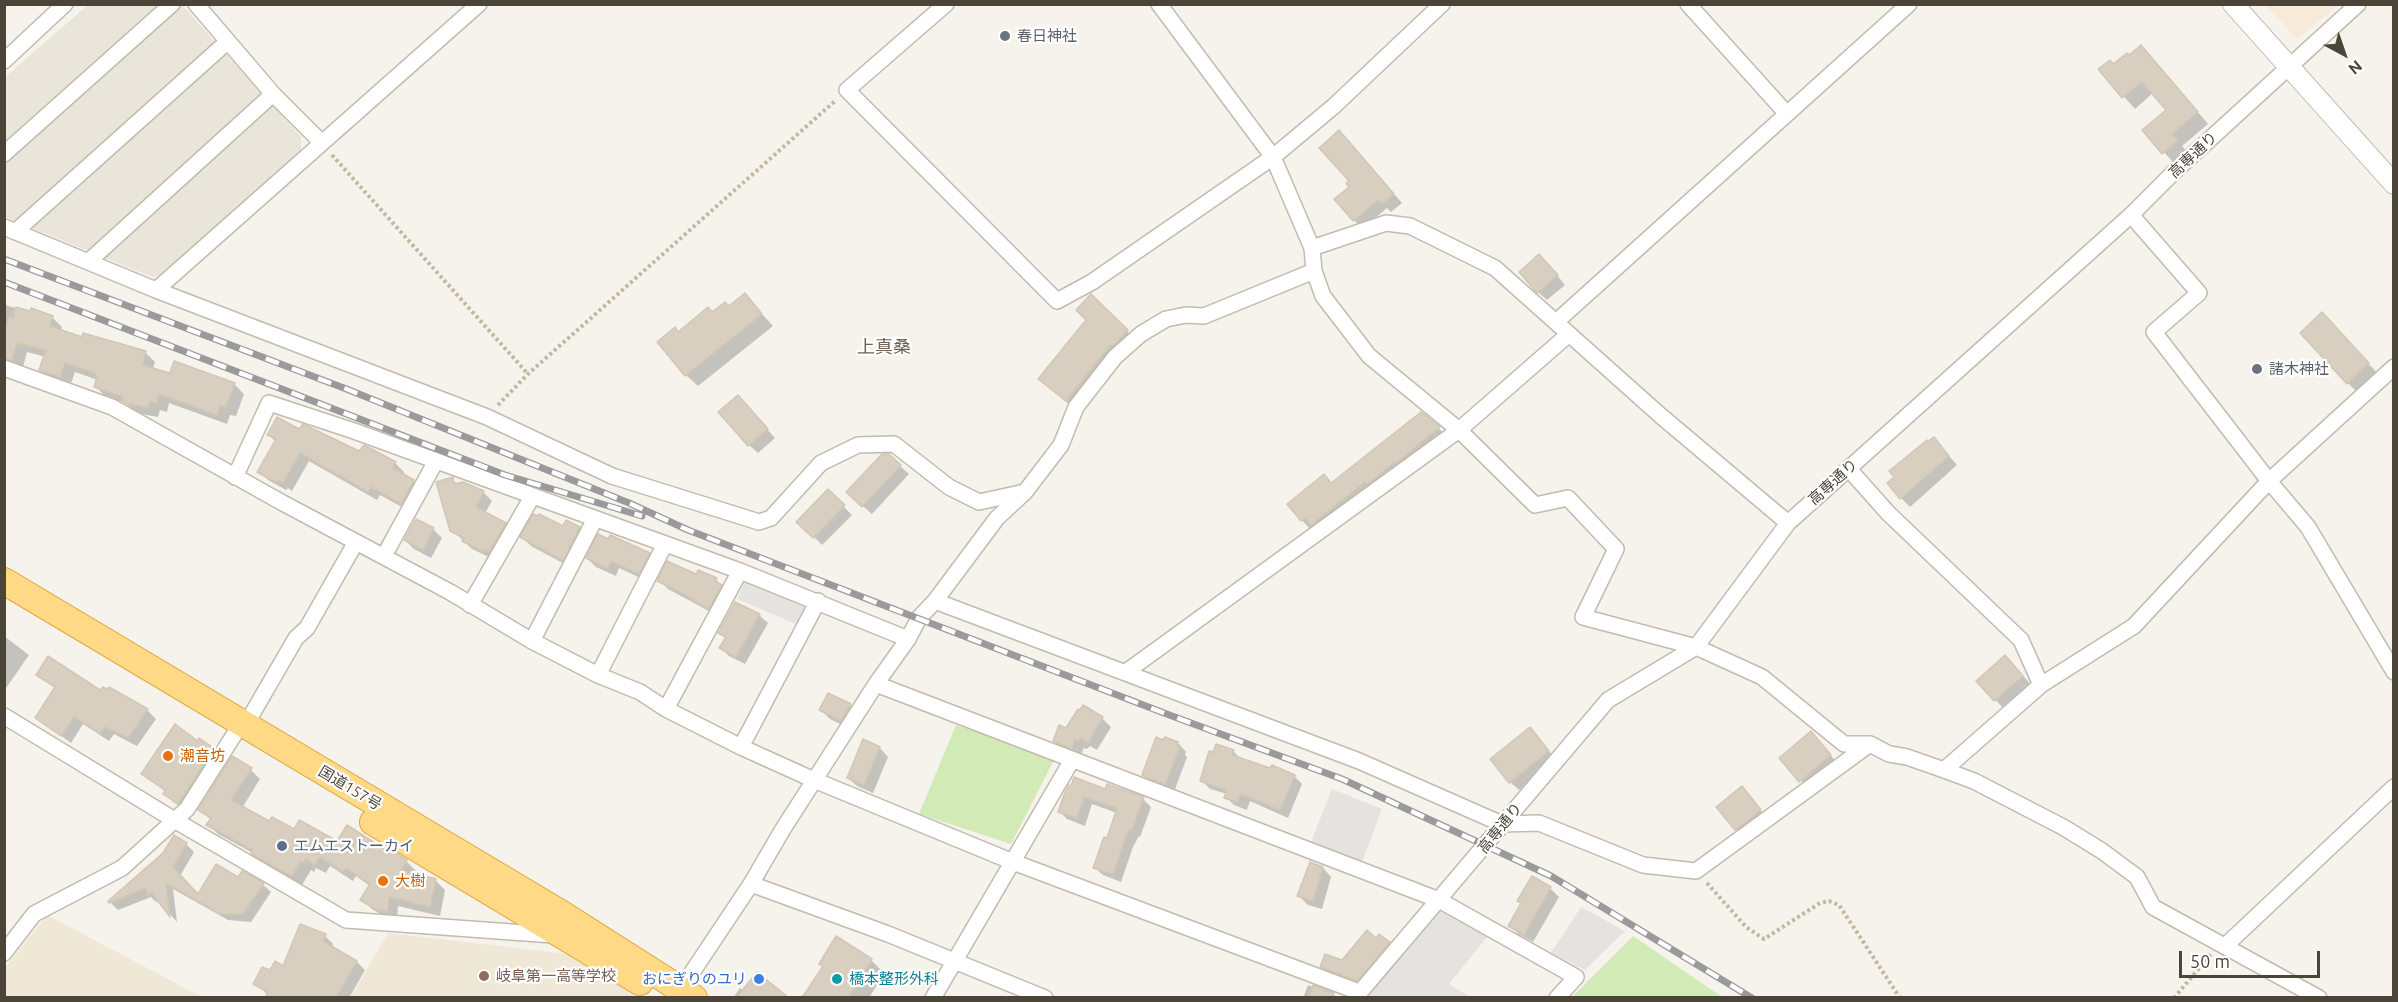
<!DOCTYPE html>
<meta charset="utf-8">
<style>
body{margin:0}
#map{position:relative;width:2398px;height:1002px;overflow:hidden;background:#f6f3ec;font-family:Ubuntu,sans-serif}
canvas{display:block}
.frame{position:absolute;inset:0;border:6px solid #4b4439;pointer-events:none}
.north{position:absolute;left:2314px;top:24px;width:60px;height:60px;-webkit-text-stroke:4px #fff;paint-order:stroke;rotate:140deg;font-size:16px;font-weight:700;line-height:24px;text-align:center;color:#4b4439}
.north::after{content:'';display:block;margin:auto;width:21px;height:27px;background:#4b4439;clip-path:polygon(50% 0,100% 100%,50% 72%,0 100%)}
.scale{position:absolute;left:2179px;top:951px;width:141px;height:27px;box-sizing:border-box;border:3px solid #4b4439;border-top:0;padding-left:8px;font-size:18px;line-height:21px;white-space:nowrap;color:#4b4439;-webkit-text-stroke:4px #fff;paint-order:stroke}
</style>
<div id="map">
<canvas width="2398" height="1002"></canvas>
<div class="frame"></div>
<div class="north">N</div>
<div class="scale">50 m</div>
</div>
<script>
const c = document.querySelector('canvas').getContext('2d');
c.lineJoin = 'round';
function fill(path, color) { c.fillStyle = color; c.fill(path, 'evenodd'); }
const toPath = rows => new Path2D(rows.map(r => 'M' + r).join(''));
function trace(path, color, width, dash) { c.strokeStyle = color; c.lineWidth = width; c.lineCap = dash ? 'butt' : 'round'; c.setLineDash(dash || []); c.stroke(path); }
function label(font, color, halo, rows, align = 'center') {
  c.font = font + ' Ubuntu,"Noto Sans JP",sans-serif'; c.lineWidth = 4.5; c.setLineDash([]); c.textBaseline = 'middle'; c.strokeStyle = halo; c.fillStyle = color; for (const [text, x, y, turn = 0] of rows) {
    c.save(); c.translate(x, y); c.rotate((+turn || 0) * Math.PI / 180); c.textAlign = isNaN(turn) ? turn : align; if (halo) c.strokeText(text, 0, 0); c.fillText(text, 0, 0); c.restore();
  }
}
fill(toPath([
 [88,5,182,5,301,137,301,151,164,274,152,277,5,217,4,78]
]), '#eae5da');
fill(toPath([
 [2266,5,2338,5,2297,39]
]), '#f7ead8');
fill(toPath([
 [47,915,202,997,5,997,4,969],
 [388,933,568,954,639,997,351,997]
]), '#efe8d6');
fill(toPath([
 [956,725,1055,758,1011,844,919,814],
 [1633,936,1722,997,1572,997]
]), '#d2eab5');
fill(toPath([
 [750,581,806,605,796,624,737,599,745,582],
 [1332,789,1382,809,1362,862,1311,842],
 [1581,907,1625,931,1585,970,1551,953],
 [1437,909,1487,937,1449,984,1470,997,1362,998]
]), '#e5e3e0');
fill(toPath([
 [2129,57,2152,58,2208,124,2182,146,2188,153,2175,164,2144,131,2168,110,2153,93,2135,109,2100,70,2114,66],
 [1347,140,1402,203,1391,212,1387,208,1362,229,1354,220],
 [1548,264,1565,285,1547,300,1538,292],
 [745,295,773,326,698,386,686,375,679,333,729,308],
 [1092,296,1138,342,1123,354,1078,412,1040,379,1088,320],
 [4,303,8,306,52,317,62,327,61,331,83,339,145,352,155,362,153,369,171,374,234,384,244,394,236,416,230,415,227,424,169,403,167,412,160,410,158,417,136,413,126,403,106,397,96,387,98,380,75,372,70,386,51,380,41,370,46,357,27,352,23,367,4,361],
 [2335,328,2381,377,2361,396,2348,383],
 [746,406,775,438,758,453,749,445],
 [1421,413,1447,436,1321,533,1314,526,1310,529,1302,520,1324,476,1332,484],
 [300,431,395,463,404,472,403,475,413,481,422,490,411,512,380,495,377,500,309,461,292,491,288,488,286,490,268,480,259,471,276,442,269,435],
 [1942,448,1957,465,1910,507,1901,498],
 [900,466,909,474,872,514,857,501],
 [452,479,458,485,483,492,492,501,485,513,505,524,514,532,493,559,472,549,452,530],
 [828,491,852,515,822,545,799,522],
 [563,528,579,528,588,537,572,568,531,546,522,537],
 [433,529,442,538,431,558,414,549,405,540],
 [649,554,657,563,647,581,619,568,616,576,596,567,587,558],
 [697,576,716,580,724,588,718,616,668,589,659,580],
 [759,615,768,623,745,664,729,656,721,648,726,639,720,633],
 [4,636,29,655,4,691],
 [2014,665,2031,685,2004,709,1978,681],
 [38,674,101,692,147,710,156,719,137,746,114,734,109,741,83,724,71,743,37,718,56,689],
 [850,705,858,713,850,729,830,719,821,710],
 [1081,712,1102,718,1111,727,1097,750,1090,746,1087,749,1084,748,1080,756,1063,750,1054,741],
 [1538,738,1556,760,1519,790,1510,782],
 [200,740,222,758,188,811,173,802,166,792,143,773],
 [864,741,880,748,888,757,873,793,857,786,848,778],
 [1819,742,1839,765,1809,789,1781,758],
 [1178,743,1186,752,1185,755,1187,757,1174,792,1152,784,1143,775],
 [1233,751,1242,760,1294,776,1302,784,1288,818,1250,801,1247,810,1234,805,1226,797,1227,794,1210,789,1202,781],
 [251,770,260,779,242,808,270,823,295,831,389,854,406,861,416,871,413,875,435,880,445,890,440,916,398,906,397,920,389,919,372,909,362,899,370,886,356,876,353,881,330,866,326,873,316,868,314,872,311,870,302,885,263,863,253,853,218,834,208,824,211,820,200,809],
 [1742,788,1768,819,1744,838,1718,807],
 [1106,791,1143,799,1151,807,1140,837,1139,836,1133,847,1121,882,1103,875,1094,867,1117,813,1092,804,1085,826,1067,819,1059,811,1066,792],
 [186,844,194,852,180,876,199,896,238,879,263,885,271,892,251,922,228,920,173,889,177,922,159,901,156,902,151,897,118,910,109,901],
 [1323,868,1331,877,1322,909,1308,905,1299,896],
 [1550,888,1559,897,1533,942,1518,934,1510,925,1522,904],
 [325,936,333,944,332,948,357,962,365,970,349,998,267,998,268,995,255,983,270,972,284,968],
 [1376,940,1389,943,1402,956,1371,993,1335,980,1322,967,1342,962],
 [871,960,884,973,869,998,801,998,803,994,805,995],
 [1308,985,1333,994,1337,998,1303,998],
 [740,988,744,991,786,998,733,998]
]), '#0003');
const building = toPath([
 [2141,45,2198,112,2172,134,2178,141,2162,154,2142,130,2166,110,2142,82,2122,98,2098,69,2110,60,2113,64,2127,53,2129,55,2141,45],
 [1339,130,1394,194,1382,204,1378,200,1353,221,1334,199,1349,187,1346,183,1349,181,1319,148,1339,130],
 [1539,254,1558,275,1537,293,1519,272,1539,254],
 [745,293,762,314,685,376,657,342,675,327,678,332,708,307,712,312,725,302,729,306,745,293],
 [1091,294,1128,330,1113,346,1111,344,1066,401,1038,379,1086,320,1076,310,1091,294],
 [16,307,30,311,31,308,53,316,50,326,82,337,83,333,146,351,142,365,170,373,174,361,235,383,226,407,220,406,217,415,159,394,157,403,150,401,148,408,125,403,122,401,123,397,94,387,97,377,95,376,96,373,65,363,60,377,39,370,46,350,17,343,12,360,4,359,4,332,9,317,13,318,16,307],
 [2322,312,2369,363,2347,384,2300,333,2322,312],
 [738,395,768,429,748,446,718,412,738,395],
 [1421,412,1440,427,1396,463,1395,462,1367,484,1365,482,1311,525,1305,518,1301,521,1287,504,1324,474,1331,483,1421,412],
 [277,417,299,429,303,424,359,451,364,445,396,462,393,468,414,480,401,504,371,487,368,492,300,453,283,483,278,480,277,483,257,472,276,439,267,435,277,417],
 [1934,437,1949,456,1900,499,1887,483,1894,477,1889,471,1927,440,1928,441,1934,437],
 [882,454,889,454,901,465,862,507,846,492,882,454],
 [453,477,454,484,463,482,484,491,476,507,506,523,489,551,485,549,484,552,462,541,464,538,450,531,436,482,453,477],
 [828,489,845,505,813,538,796,522,828,489],
 [533,514,538,516,539,514,563,526,566,520,580,527,563,561,520,537,533,514],
 [416,519,434,528,423,550,404,540,416,519],
 [598,534,608,539,610,535,650,553,640,572,637,573,611,561,607,569,586,558,598,534],
 [667,561,696,574,698,570,717,578,715,581,722,585,709,609,693,601,694,599,657,581,667,561],
 [735,602,760,614,736,657,719,648,726,637,718,633,735,602],
 [2005,655,2023,676,1994,701,1976,681,2005,655],
 [48,656,100,690,103,687,107,689,109,687,148,709,128,738,105,727,100,733,74,717,61,736,35,718,55,687,36,675,48,656],
 [828,693,851,704,841,721,819,710,828,693],
 [1083,705,1103,717,1088,743,1080,738,1078,742,1075,740,1072,749,1053,741,1059,725,1066,728,1078,709,1080,710,1083,705],
 [175,724,198,741,199,738,214,748,178,804,163,794,165,790,141,774,175,724],
 [1530,727,1549,751,1509,783,1490,759,1530,727],
 [1811,731,1831,755,1799,782,1779,758,1811,731],
 [1156,737,1163,740,1165,737,1178,742,1177,746,1180,747,1165,785,1142,775,1156,737],
 [863,739,880,747,864,785,847,778,863,739],
 [1216,744,1234,750,1232,755,1270,768,1272,765,1295,775,1280,810,1241,794,1238,802,1224,798,1227,790,1200,781,1209,751,1213,752,1216,744],
 [232,756,252,768,231,800,269,821,272,817,294,829,299,820,337,841,347,825,389,852,390,850,407,860,401,870,436,879,430,907,389,897,388,911,377,910,360,900,370,884,346,868,343,872,320,857,315,865,306,859,304,863,301,861,292,876,251,854,253,850,206,825,211,818,198,810,232,756],
 [1074,777,1105,789,1107,784,1144,797,1132,830,1130,829,1125,839,1113,874,1093,868,1104,837,1107,838,1117,808,1084,797,1077,818,1058,812,1065,792,1069,785,1071,786,1074,777],
 [1742,786,1761,810,1735,830,1716,807,1742,786],
 [174,835,187,843,173,867,198,894,216,864,238,877,242,871,264,883,243,914,220,914,166,883,170,917,152,893,147,895,146,888,109,903,108,901,163,853,174,835],
 [1310,862,1323,867,1313,901,1297,896,1310,862],
 [1532,876,1551,887,1524,935,1508,926,1521,903,1517,901,1532,876],
 [300,924,326,934,323,941,357,961,336,998,265,998,268,992,253,984,262,967,270,970,275,961,283,966,300,924],
 [1367,930,1376,938,1379,934,1390,942,1357,981,1320,967,1325,954,1342,960,1367,930],
 [836,936,872,959,848,998,802,998,823,966,819,964,836,936],
 [757,972,789,998,736,998,757,972],
 [1313,985,1334,993,1332,998,1309,998,1313,985]
]);
fill(building, '#d8cfc1');
trace(building, '#d3c7b4', 1.5);
const minor = toPath([
 [196,4,273,94,322,143],
 [946,4,847,90,1057,301,1092,282,1273,157,1334,106,1442,4],
 [1159,4,1273,157,1312,248,1314,271,1323,296,1369,356,1459,430,1535,505,1568,498,1616,549,1583,617,1696,647,1762,677,1844,744,1870,744,1889,754,1907,757,1944,770,1974,781,2063,827,2102,851,2137,877,2153,907,2319,998],
 [1688,4,1787,114],
 [4,61,65,4],
 [4,154,172,4],
 [2131,215,2199,293,2154,332,2269,481,2308,527,2394,672],
 [4,227,156,290,487,417,612,476,759,522,771,518,821,463,858,445,894,444,949,487,979,502,1025,492],
 [15,232,227,42],
 [1312,248,1386,223,1410,226,1495,268,1661,416,1788,523],
 [89,261,273,94],
 [156,290,479,4],
 [1556,322,1909,4],
 [4,368,112,407,281,502,450,592,532,641,598,675,640,692,666,709,741,747,814,780,1013,862,1359,992],
 [1848,468,1888,513,2021,640,2041,685],
 [235,477,269,403,354,431,740,571,908,639],
 [384,556,436,461],
 [935,601,1359,761,1502,824,1539,823,1643,865,1696,871,1870,744],
 [470,605,532,497],
 [532,641,595,519],
 [1126,672,1459,430,1569,334],
 [598,675,665,544],
 [876,684,1439,900,1576,977,1557,998],
 [666,709,740,571],
 [4,716,176,821,346,920,553,935],
 [741,747,818,601],
 [1944,770,2041,685,2134,626,2269,481,2394,367],
 [751,884,888,934,1045,998],
 [2225,946,2394,787],
 [4,953,34,914,122,868,187,809,241,724,252,714,296,638,307,628,356,542],
 [677,995,751,884,783,829,876,684,908,639,919,618,935,601,997,518,1025,492,1061,445,1076,407,1115,357,1141,334,1166,319,1186,315,1204,316,1314,271],
 [933,998,1072,760],
 [1355,998,1608,700,1696,647,1788,523,2131,215,2176,170,2358,4]
]);
const tertiary = toPath([
 [2233,4,2394,184]
]);
const trunk = toPath([
 [4,581,562,914,694,998],
 [373,822,640,982]
]);
trace(minor, '#c2bbae', 18);
trace(tertiary, '#c2bbae', 22);
trace(trunk, '#e0a43c', 28);
trace(toPath([
 [332,155,528,374],
 [498,405,528,374,835,101],
 [1707,883,1746,927,1764,939,1820,903,1829,901,1839,905,1900,998],
 [2174,998,2211,954]
]), '#c4b79f', 4, [3, 3]);
trace(minor, '#fff', 15);
trace(tertiary, '#fff', 20);
trace(trunk, '#ffd985', 26);
const rail = toPath([
 [4,259,349,390,629,503,688,530,1164,713,1342,779,1551,876,1752,998],
 [4,282,505,475,642,516]
]);
trace(rail, '#9a9a9a', 7);
trace(rail, '#fff', 4.5, [14]);
for (const [x, y, r, color] of [
 [1005,36,6,"#6b7280"],
 [2257,369,6,"#6b7280"],
 [168,756,6,"#e8710a"],
 [282,846,6,"#5c6f8a"],
 [383,881,6,"#e8710a"],
 [484,976,6,"#8d6e63"],
 [759,979,6,"#3f7fe0"],
 [837,979,6,"#0f9aa8"]
]) { const dot = new Path2D(); dot.arc(x, y, r, 0, 2 * Math.PI); c.fillStyle = color; c.fill(dot); trace(dot, '#fff', 2); }
label('15px', '#5b616d', '#fff', [
 ["春日神社",1017,36],
 ["諸木神社",2269,369]
], 'left');
label('15px', '#4b4439', '#fff', [
 ["高専通り",2193,155,-43],
 ["高専通り",1833,482,-42],
 ["国道157号",350,788,31],
 ["高専通り",1500,828,-51]
]);
label('15px', '#c56008', '#fff', [
 ["潮音坊",180,756],
 ["大樹",395,881]
], 'left');
label('15px', '#4e5e75', '#fff', [
 ["エムエストーカイ",294,846]
], 'left');
label('15px', '#785e54', '#fff', [
 ["岐阜第一高等学校",496,976]
], 'left');
label('15px', '#366cbe', '#fff', [
 ["おにぎりのユリ",747,979]
], 'right');
label('15px', '#0d838f', '#fff', [
 ["橋本整形外科",849,979]
], 'left');
label('18px', '#6e6250', '#fff', [
 ["上真桑",884,347]
]);
</script>
